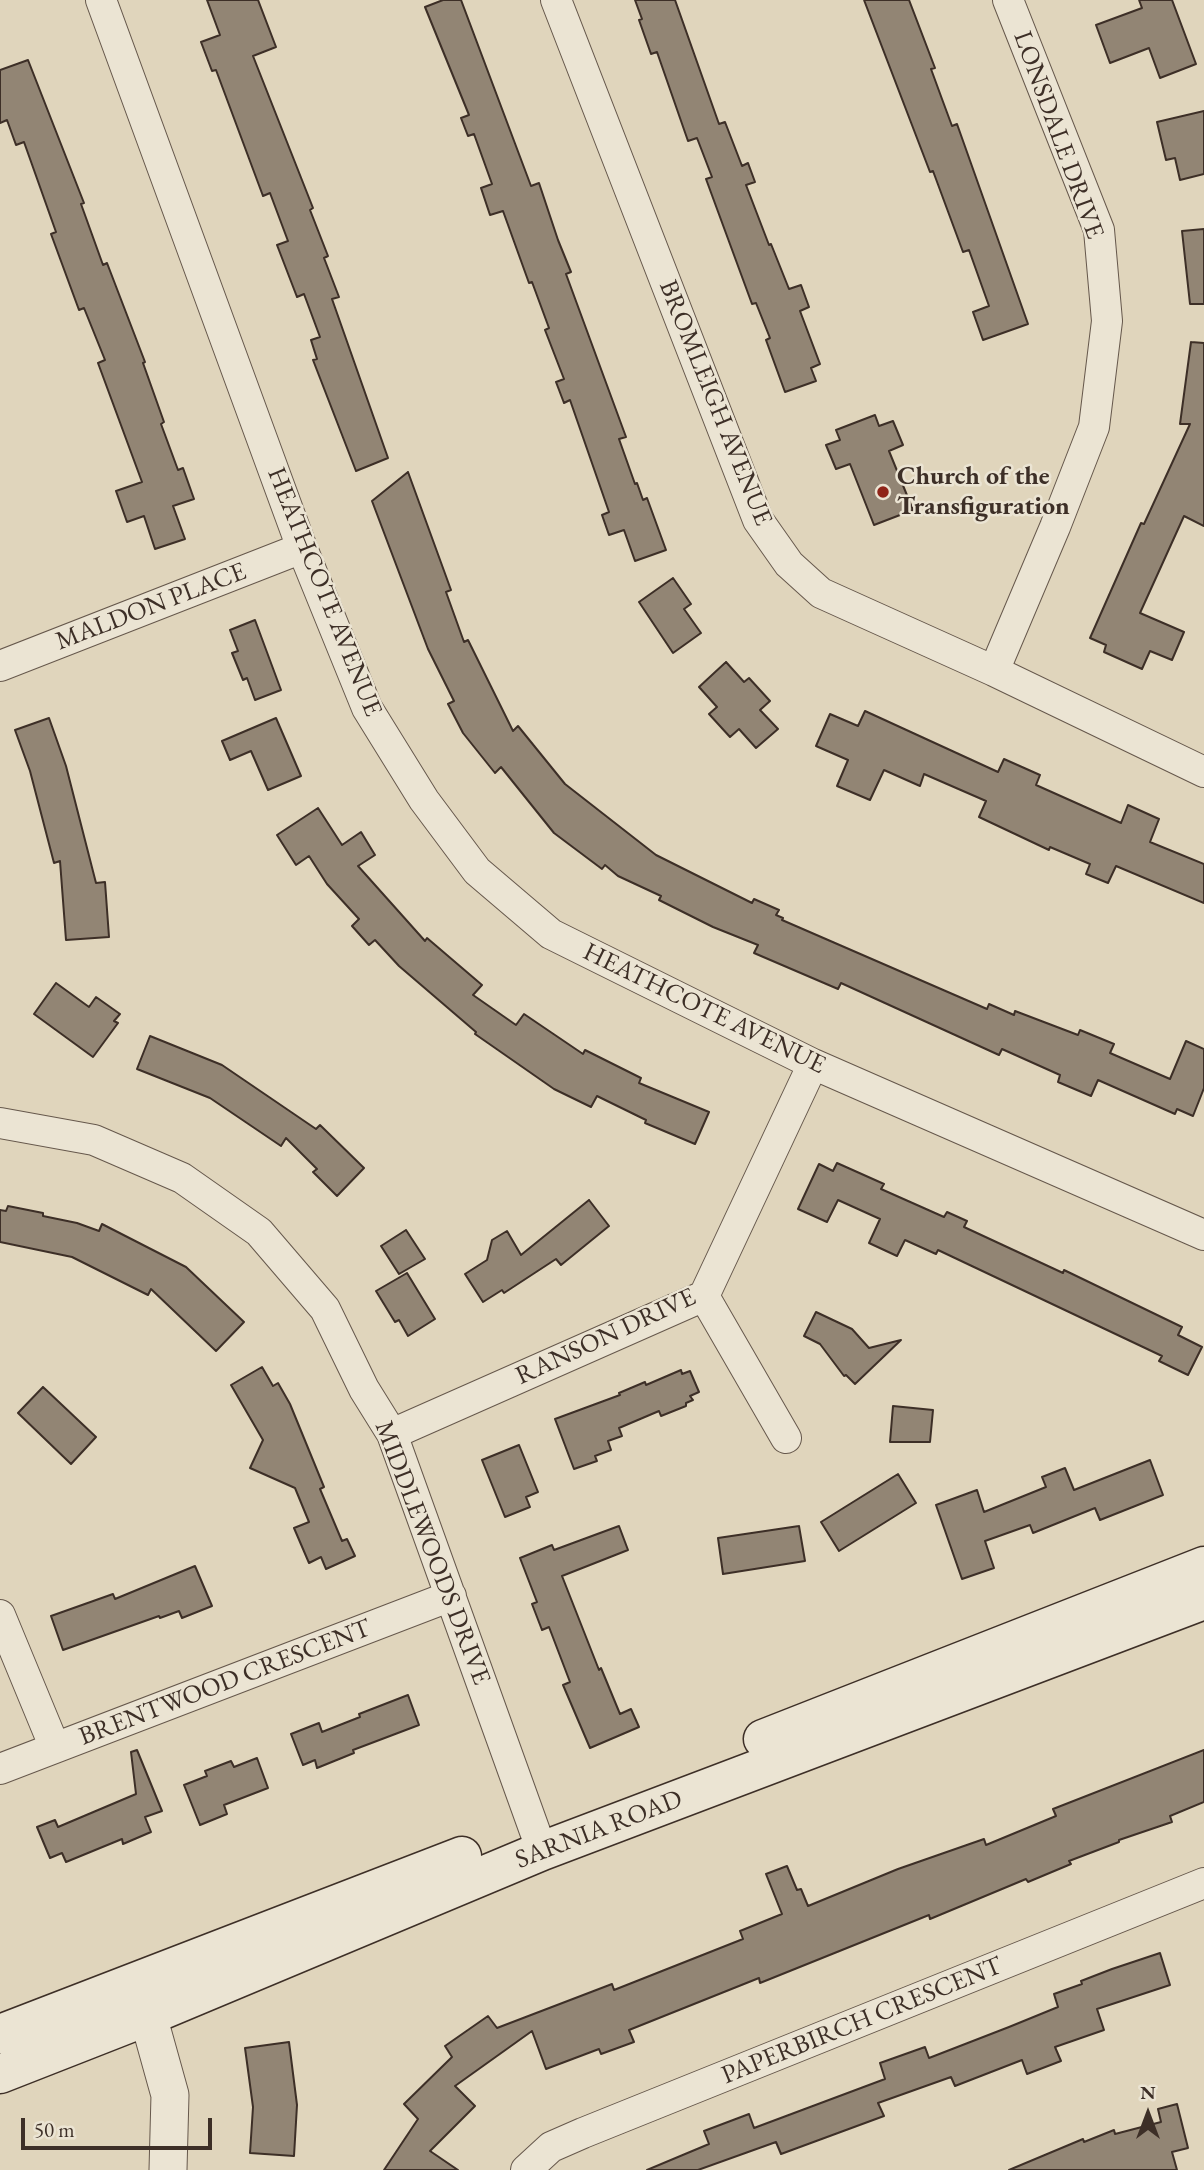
<!DOCTYPE html>
<style>
body{margin:0}
#map{position:relative;width:1204px;height:2170px;overflow:hidden;background:#e0d5bc;font-family:"EB Garamond",serif}
canvas{display:block}
.north{position:absolute;left:1113px;top:2079px;width:70px;height:70px;-webkit-text-stroke:5px #ebe4d3;paint-order:stroke;rotate:0deg;font-size:19px;font-weight:700;line-height:28px;text-align:center;color:#3d2f27}
.north::after{content:'';display:block;margin:auto;width:24px;height:32px;background:#3d2f27;clip-path:polygon(50% 0,100% 100%,50% 72%,0 100%)}
.scale{position:absolute;left:21px;top:2118px;width:191px;height:32px;box-sizing:border-box;border:4px solid #3d2f27;border-top:0;padding-left:9px;font-size:21px;line-height:24px;white-space:nowrap;color:#3d2f27;-webkit-text-stroke:5px #ebe4d3;paint-order:stroke}
</style>
<div id="map">
<canvas width="1204" height="2170"></canvas>
<div class="north">N</div>
<div class="scale">50 m</div>
</div>
<script>
const c = document.querySelector('canvas').getContext('2d');
c.lineJoin = 'round';
function fill(path, color) { c.fillStyle = color; c.fill(path, 'evenodd'); }
const toPath = rows => new Path2D(rows.map(r => 'M' + r).join(''));
function trace(path, color, width, dash) { c.strokeStyle = color; c.lineWidth = width; c.lineCap = dash ? 'butt' : 'round'; c.setLineDash(dash || []); c.stroke(path); }
function label(font, color, halo, rows, align = 'center') {
  c.font = font + ' "EB Garamond",serif'; c.lineWidth = 5; c.setLineDash([]); c.textBaseline = 'middle'; c.strokeStyle = halo; c.fillStyle = color; for (const [text, x, y, turn = 0] of rows) {
    c.save(); c.translate(x, y); c.rotate((+turn || 0) * Math.PI / 180); c.textAlign = isNaN(turn) ? turn : align; if (halo) c.strokeText(text, 0, 0); c.fillText(text, 0, 0); c.restore();
  }
}
const building = toPath([
 [207,0,258,0,276,47,253,56,313,208,310,210,328,256,324,258,339,297,332,299,388,458,356,471,313,360,317,359,311,340,320,337,304,294,297,297,277,245,288,241,270,193,263,196,216,70,212,71,201,42,220,35,207,0],
 [443,0,461,0,531,186,539,183,558,240,571,272,566,274,626,437,619,439,635,484,637,483,643,500,647,498,666,550,635,561,624,530,609,535,602,515,609,512,570,400,564,403,556,382,564,379,545,330,549,328,532,282,529,283,503,211,490,215,481,188,492,184,474,134,468,136,461,118,469,115,425,7,443,0],
 [635,0,675,0,719,124,725,122,742,166,748,163,755,182,746,185,769,245,771,244,789,289,801,285,809,307,800,311,820,364,811,368,816,381,785,392,766,340,770,338,756,303,752,304,706,179,712,177,697,138,688,141,657,52,651,54,639,20,642,19,635,0],
 [864,0,909,0,935,68,931,69,942,99,952,126,957,124,1028,324,983,340,973,312,989,306,969,250,963,252,933,171,930,172,864,0],
 [1139,0,1172,0,1196,64,1160,78,1149,48,1110,63,1096,25,1142,8,1139,0],
 [28,60,84,203,81,204,103,265,107,263,145,362,143,363,164,422,161,424,178,470,183,468,194,499,173,506,185,539,155,549,144,516,127,522,116,491,142,482,98,363,105,360,84,308,79,310,51,234,56,232,24,142,16,145,7,120,0,123,0,70,28,60],
 [1204,111,1204,174,1180,180,1175,158,1166,160,1157,122,1204,111],
 [1204,229,1204,304,1190,304,1182,231,1204,229],
 [1191,342,1204,343,1204,526,1184,516,1140,613,1184,632,1172,660,1150,651,1142,669,1104,652,1106,645,1090,638,1141,523,1144,524,1190,424,1180,424,1191,342],
 [875,415,879,426,893,421,903,445,889,451,913,510,874,525,850,464,836,469,826,445,840,440,836,430,875,415],
 [408,472,451,590,446,592,464,642,468,640,513,731,518,726,565,784,656,855,752,903,754,899,779,910,776,915,783,918,782,920,987,1009,989,1004,1014,1015,1015,1011,1078,1035,1080,1030,1114,1044,1110,1053,1170,1079,1186,1041,1204,1049,1204,1088,1193,1116,1177,1109,1175,1114,1098,1080,1091,1096,1058,1082,1060,1075,1002,1049,999,1055,841,983,838,989,754,953,758,945,713,927,659,900,661,896,618,876,605,865,602,869,554,833,501,767,495,773,463,733,448,704,454,701,428,649,372,501,408,472],
 [673,578,691,604,684,609,701,633,673,653,639,602,673,578],
 [255,620,281,690,255,700,247,678,243,680,232,653,238,651,230,630,255,620],
 [726,662,744,682,749,678,770,701,760,710,778,729,756,748,739,729,730,737,709,714,717,707,699,687,726,662],
 [865,711,998,772,1004,759,1040,775,1036,785,1121,823,1128,805,1159,819,1150,842,1204,864,1204,903,1116,866,1108,883,1086,874,1090,864,1050,847,1049,850,979,817,986,801,924,774,920,786,884,770,870,800,837,786,848,760,816,746,830,714,858,726,865,711],
 [49,718,66,766,96,883,105,882,109,937,66,940,60,861,54,863,30,771,15,730,49,718],
 [276,718,301,776,268,790,251,751,230,760,222,741,276,718],
 [318,808,342,845,361,832,375,855,358,866,425,941,427,938,482,985,473,995,516,1025,524,1014,583,1054,585,1050,641,1078,639,1083,709,1112,695,1144,645,1123,646,1120,597,1096,591,1107,554,1089,475,1034,476,1032,399,966,375,940,369,945,352,926,359,919,327,884,309,856,296,865,277,835,318,808],
 [56,983,89,1007,96,997,120,1014,114,1021,118,1023,93,1057,34,1014,56,983],
 [150,1036,222,1065,316,1129,320,1125,364,1168,337,1196,313,1172,317,1169,286,1138,281,1146,210,1098,137,1069,150,1036],
 [837,1163,884,1184,881,1189,944,1217,947,1212,967,1221,964,1227,1063,1273,1064,1270,1182,1327,1178,1335,1202,1347,1188,1375,1159,1361,1162,1356,938,1250,936,1254,905,1240,897,1256,869,1243,880,1219,838,1200,827,1222,798,1209,819,1164,833,1171,837,1163],
 [589,1200,609,1226,561,1265,556,1259,504,1293,502,1290,483,1302,465,1274,487,1260,492,1240,507,1231,521,1255,589,1200],
 [8,1206,43,1213,43,1216,77,1223,99,1231,102,1224,186,1267,244,1322,216,1351,151,1289,148,1295,72,1257,0,1242,0,1210,6,1211,8,1206],
 [406,1230,425,1259,399,1274,381,1246,406,1230],
 [407,1273,435,1319,408,1336,399,1320,395,1322,376,1291,407,1273],
 [816,1312,852,1329,869,1348,901,1340,855,1384,846,1375,844,1376,820,1344,804,1336,816,1312],
 [262,1367,273,1386,278,1383,290,1404,324,1487,320,1489,342,1541,347,1539,355,1556,326,1569,321,1557,309,1563,294,1528,309,1522,295,1488,250,1468,263,1440,231,1385,262,1367],
 [681,1370,682,1374,690,1371,699,1392,690,1396,693,1400,686,1403,686,1406,661,1416,659,1411,619,1428,622,1436,608,1441,611,1450,595,1456,597,1461,574,1469,555,1419,620,1395,619,1393,645,1382,646,1385,681,1370],
 [43,1387,96,1437,71,1464,18,1413,43,1387],
 [893,1406,933,1410,930,1442,890,1442,893,1406],
 [519,1445,538,1492,526,1497,530,1507,505,1517,482,1460,519,1445],
 [1150,1460,1163,1495,1100,1520,1095,1508,1033,1533,1030,1525,985,1541,994,1568,962,1579,936,1505,977,1490,984,1512,1046,1487,1042,1477,1065,1468,1074,1490,1150,1460],
 [898,1474,916,1503,839,1551,821,1522,898,1474],
 [619,1526,628,1550,562,1576,599,1670,601,1668,620,1714,631,1709,639,1727,590,1748,563,1685,570,1682,549,1627,542,1630,532,1604,537,1602,520,1558,552,1545,554,1550,619,1526],
 [799,1526,805,1561,723,1574,718,1538,799,1526],
 [195,1566,212,1606,182,1618,179,1611,160,1618,159,1616,63,1650,51,1616,113,1594,115,1599,195,1566],
 [408,1695,419,1725,353,1750,354,1753,317,1768,315,1760,303,1765,291,1734,319,1723,322,1732,360,1717,359,1714,408,1695],
 [137,1750,162,1811,145,1817,151,1832,123,1844,122,1839,66,1862,62,1853,50,1858,37,1827,55,1820,58,1827,136,1794,131,1752,137,1750],
 [1204,1750,1204,1802,1170,1816,1172,1822,1119,1840,1119,1842,1069,1861,1071,1864,1028,1882,1026,1879,930,1919,929,1915,760,1983,759,1978,629,2030,634,2042,601,2054,599,2049,546,2069,532,2031,455,2086,475,2106,430,2151,458,2170,384,2170,418,2119,404,2104,452,2057,445,2046,488,2016,497,2028,612,1984,614,1990,743,1939,740,1931,782,1914,766,1874,787,1866,797,1890,801,1889,808,1906,898,1869,984,1839,986,1845,1056,1816,1053,1809,1204,1750],
 [257,1758,268,1788,224,1805,227,1814,200,1825,184,1785,207,1776,205,1771,231,1761,234,1767,257,1758],
 [1160,1953,1170,1985,1097,2009,1104,2030,1055,2047,1061,2061,1027,2074,1022,2060,955,2086,951,2077,878,2103,884,2116,781,2154,776,2142,698,2170,647,2170,709,2144,704,2131,749,2114,754,2128,885,2079,880,2063,925,2047,929,2058,1009,2027,1058,2007,1054,1994,1082,1984,1081,1981,1112,1969,1160,1953],
 [289,2042,297,2105,294,2156,250,2153,253,2107,245,2048,289,2042],
 [1177,2104,1188,2148,1172,2152,1177,2170,1009,2170,1083,2139,1084,2142,1114,2130,1115,2134,1161,2122,1158,2109,1177,2104]
]);
fill(building, '#928574');
trace(building, '#3d2f27', 2);
const minor = toPath([
 [101,0,302,548,367,708,424,800,477,871,551,934,813,1064,1204,1235],
 [556,0,758,520,789,564,821,593,994,671,1204,772],
 [0,666,302,548],
 [994,671,1055,527,1094,427,1107,321,1099,230,1008,0],
 [0,1123,94,1140,182,1178,259,1232,325,1309,364,1389,392,1434,542,1851],
 [704,1296,786,1438],
 [392,1434,704,1296,813,1064],
 [0,1615,55,1748],
 [0,1769,451,1596],
 [526,2170,551,2147,583,2133,1204,1883]
]);
const tertiary = toPath([
 [148,2016,170,2095,168,2170]
]);
const secondary = toPath([
 [763,1739,1204,1566],
 [0,2034,462,1856],
 [0,2074,148,2016,542,1851,1204,1600]
]);
trace(minor, '#66584c', 32);
trace(tertiary, '#66584c', 39);
trace(secondary, '#3d2f27', 41);
trace(minor, '#ebe4d3', 30);
trace(tertiary, '#ebe4d3', 37);
trace(secondary, '#ebe4d3', 38);
for (const [x, y, r, color] of [
 [883,492,7,"#8f2418"]
]) { const dot = new Path2D(); dot.arc(x, y, r, 0, 2 * Math.PI); c.fillStyle = color; c.fill(dot); trace(dot, '#ebe4d3', 2.5); }
label('26px', '#3d2f27', '#ebe4d3', [
 ["LONSDALE DRIVE",1058,135,70],
 ["BROMLEIGH AVENUE",715,403,68],
 ["HEATHCOTE AVENUE",324,592,68],
 ["MALDON PLACE",151,607,-21],
 ["HEATHCOTE AVENUE",704,1009,26],
 ["RANSON DRIVE",606,1337,-25],
 ["MIDDLEWOODS DRIVE",432,1553,69],
 ["BRENTWOOD CRESCENT",225,1683,-21],
 ["SARNIA ROAD",599,1830,-21],
 ["PAPERBIRCH CRESCENT",862,2021,-22]
]);
label('bold 26px', '#3d2f27', '#ebe4d3', [
 ["Church of the",897,477],
 ["Transfiguration",897,507]
], 'left');
</script>
